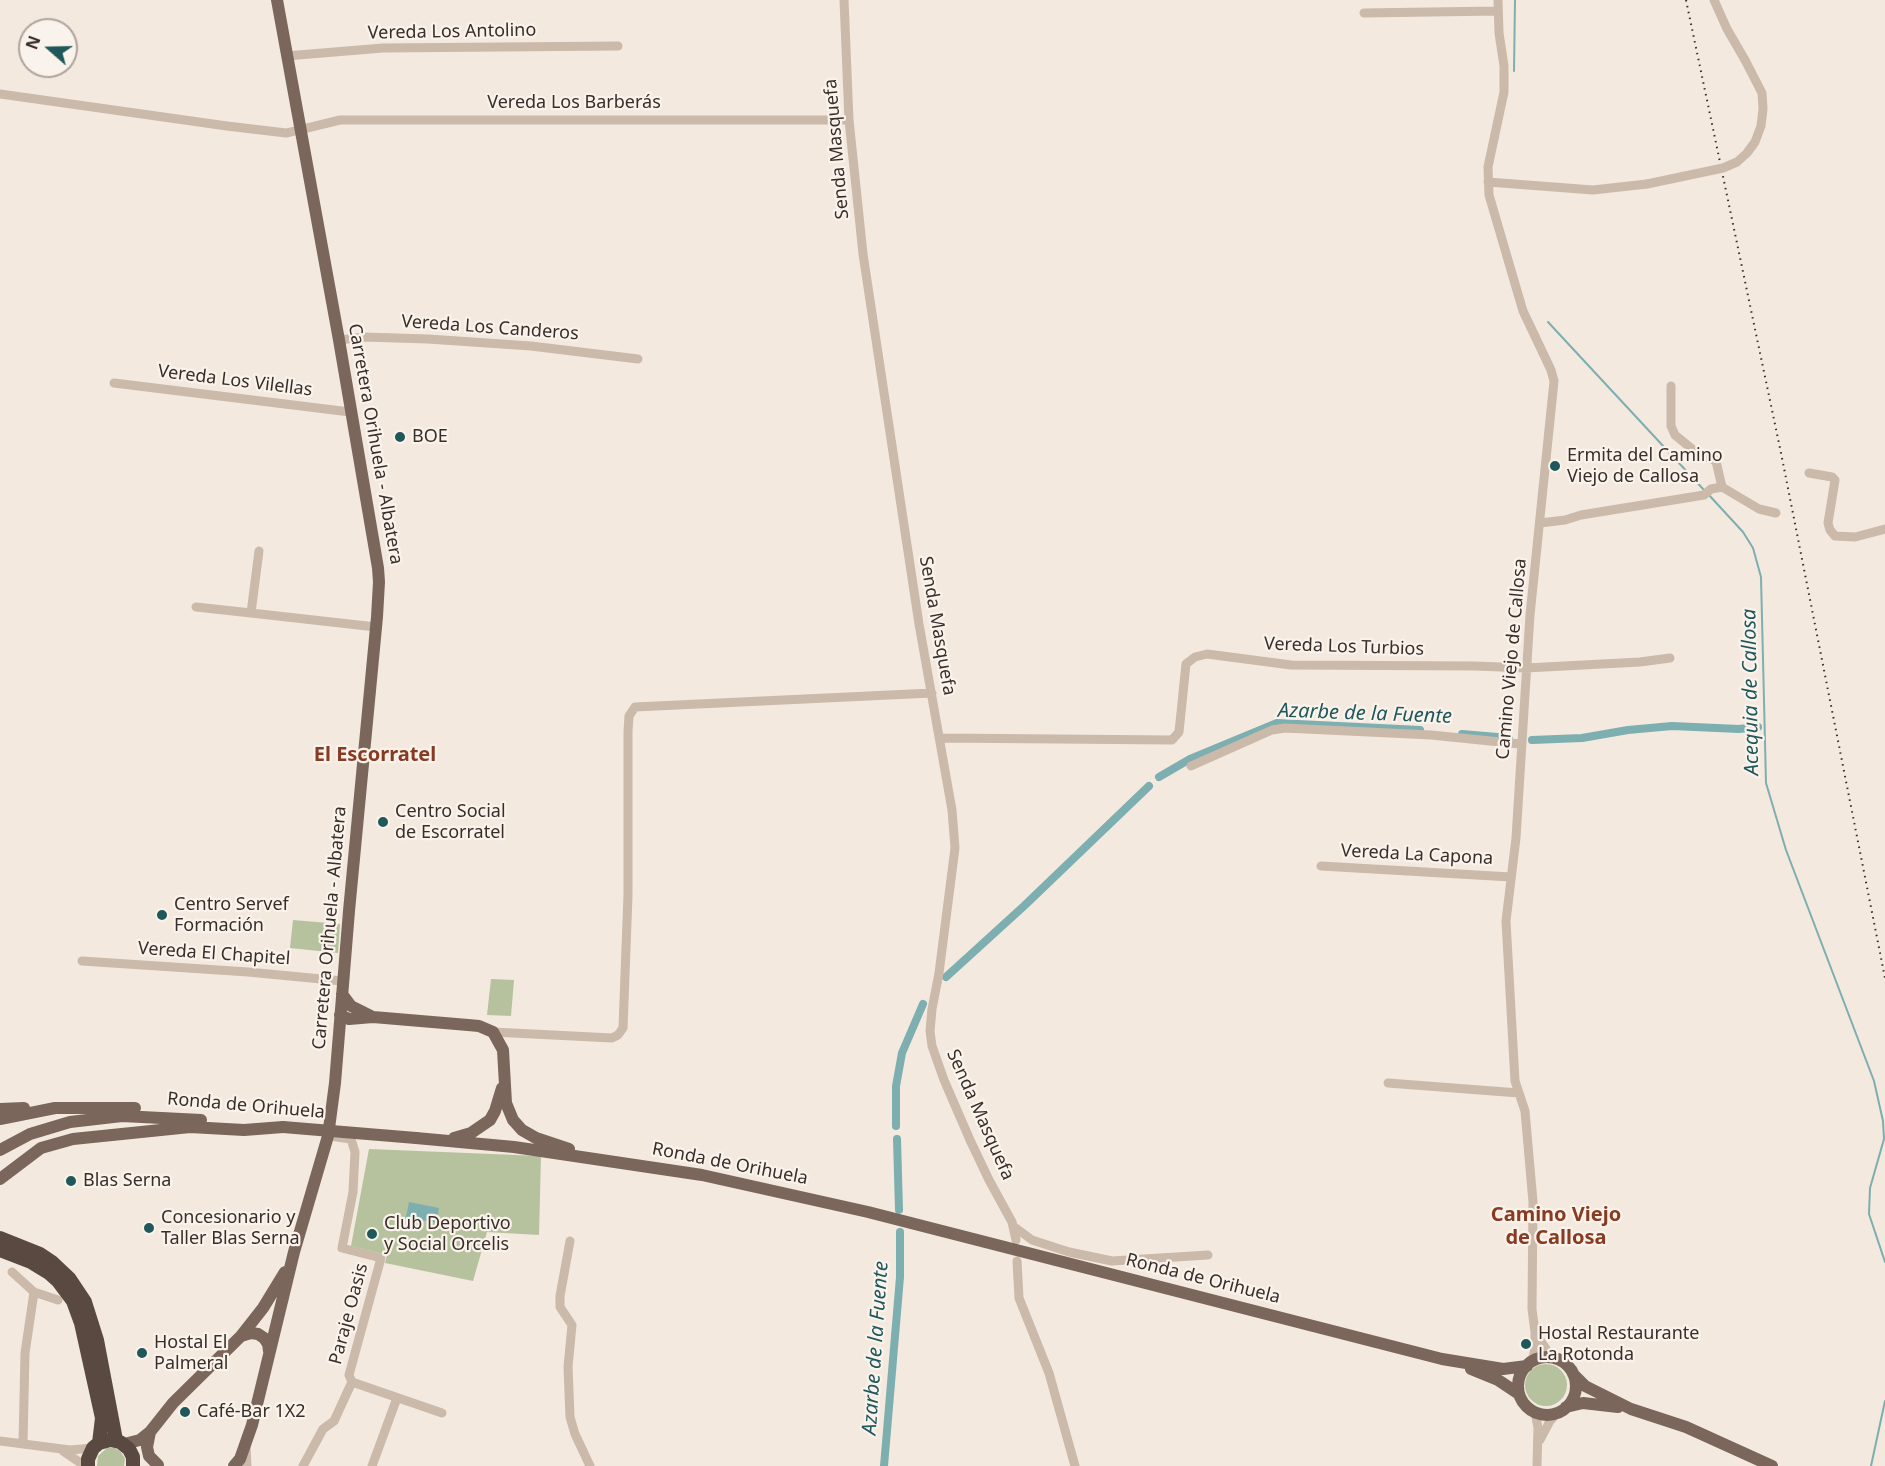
<!DOCTYPE html>
<meta charset="utf-8">
<style>
body{margin:0}
#map{position:relative;width:1885px;height:1466px;overflow:hidden;background:#f3e9df;font-family:"Noto Sans",sans-serif}
canvas{display:block}
.north{position:absolute;left:18px;top:18px;width:60px;height:60px;box-sizing:border-box;background:#faf3eb;border:2px solid #ada49e;border-radius:50%;rotate:290deg;font-size:16px;font-weight:700;line-height:24px;text-align:center;color:#392e2a}
.north::after{content:'';display:block;margin:auto;width:21px;height:27px;background:#1f575b;clip-path:polygon(50% 0,100% 100%,50% 72%,0 100%)}
</style>
<div id="map">
<canvas width="1885" height="1466"></canvas>
<div class="north">N</div>
</div>
<script>
const c = document.querySelector('canvas').getContext('2d');
c.lineJoin = 'round';
function fill(path, color) { c.fillStyle = color; c.fill(path, 'evenodd'); }
const toPath = rows => new Path2D(rows.map(r => 'M' + r).join(''));
function trace(path, color, width, dash) { c.strokeStyle = color; c.lineWidth = width; c.lineCap = dash ? 'butt' : 'round'; c.setLineDash(dash || []); c.stroke(path); }
function label(font, color, halo, rows, align = 'center') {
  c.font = font + ' "Noto Sans",sans-serif'; c.lineWidth = 4.5; c.setLineDash([]); c.textBaseline = 'middle'; c.strokeStyle = halo; c.fillStyle = color; for (const [text, x, y, turn = 0] of rows) {
    c.save(); c.translate(x, y); c.rotate((+turn || 0) * Math.PI / 180); c.textAlign = isNaN(turn) ? turn : align; if (halo) c.strokeText(text, 0, 0); c.fillText(text, 0, 0); c.restore();
  }
}
fill(toPath([
 [293,920,340,924,338,953,290,948],
 [491,979,514,980,511,1016,487,1015],
 [369,1149,541,1156,539,1235,487,1232,473,1281,385,1263,387,1255,351,1246],
 '1525 1385a21 21 0 1 1 42 0a21 21 0 1 1-42 0Z',
 [107,1448,115,1448,121,1452,125,1459,124,1466,97,1466,98,1456]
]), '#b6c29e');
fill(toPath([
 [409,1202,439,1208,436,1223,406,1217]
]), '#7daeb0');
trace(toPath([
 [1514,71,1515,0],
 [1548,322,1704,490],
 [1708,494,1743,532,1753,548,1761,577,1766,783,1786,850,1874,1081,1883,1121,1884,1139,1870,1188,1869,1214,1885,1262],
 [1871,1466,1885,1401]
]), '#7daeb0', 2);
trace(toPath([
 [1462,734,1509,738],
 [1532,740,1582,738,1628,730,1672,726,1739,729,1758,727],
 [1159,777,1190,759,1277,723,1420,730],
 [946,977,1024,906,1149,786],
 [896,1126,896,1086,902,1053,923,1004],
 [897,1139,899,1210],
 [884,1466,900,1277,900,1232]
]), '#7daeb0', 8);
trace(toPath([
 [844,0,849,120,863,254,919,624,952,810,955,848,939,973,932,1009,930,1031,932,1046,944,1080,970,1140,989,1180,1012,1222,1016,1240],
 [1498,0,1499,33,1504,66,1504,92,1488,167,1489,195,1523,311,1551,370,1554,381,1530,615,1516,838,1506,921,1515,1081,1525,1111,1533,1202,1532,1309,1535,1332,1535,1349,1532,1361],
 [1714,0,1727,29,1745,60],
 [1364,13,1498,11],
 [286,56,383,48,618,46],
 [0,94,227,126,286,133,340,120,849,120],
 [1488,182,1593,190,1647,184],
 [339,340,364,337,428,339,531,346,638,359],
 [114,383,350,412],
 [1671,386,1671,426,1675,435,1697,453,1716,461,1722,487,1759,509,1776,513],
 [1809,473,1832,477,1835,480,1828,523,1830,530,1835,536,1855,537,1885,529],
 [1540,523,1565,520,1581,515,1704,495,1711,489,1722,487],
 [259,551,251,613,376,627],
 [196,607,251,613],
 [941,738,1172,740,1179,732,1186,664,1195,657,1207,654,1291,665,1475,666,1526,668,1640,662,1670,658],
 [1191,766,1272,730,1285,728,1431,735,1520,744],
 [1321,866,1511,877],
 [82,961,248,972,342,981],
 [493,1032,612,1038,618,1035,623,1028,628,895,628,731,629,716,635,707,932,693],
 [1388,1083,1519,1093],
 [1013,1226,1032,1240,1069,1252,1112,1261,1208,1255],
 [570,1241,560,1296,560,1307,572,1325,568,1367,570,1417,575,1434,590,1466],
 [1017,1261,1019,1298,1049,1373,1075,1466],
 [12,1272,34,1292,58,1300],
 [1536,1334,1552,1358],
 [352,1382,442,1413],
 [1535,1412,1538,1428,1537,1466],
 [1540,1440,1550,1421,1558,1412],
 [0,1441,70,1450,93,1448],
 [23,1443,25,1353,34,1292],
 [246,1447,247,1466],
 [63,1451,85,1466],
 [303,1466,323,1429,334,1421,352,1382,349,1375,381,1258,342,1248,353,1192,355,1152,351,1139,330,1136],
 [372,1466,397,1398]
]), '#cbb9aa', 9);
trace(toPath([
 [342,994,351,1006,373,1017],
 [340,1015,349,1019,373,1017,468,1025,479,1026,493,1032,503,1050,506,1103,513,1120,522,1130,536,1138,569,1149],
 [0,1109,24,1108],
 [0,1119,55,1108,135,1108],
 [416,1138,514,1147,702,1175,868,1212,1442,1359,1503,1369,1527,1366],
 [454,1138,471,1133,490,1120,495,1111,502,1088],
 [0,1150,30,1134,70,1122,122,1116,201,1120],
 [0,1179,41,1148,73,1139,190,1127,244,1130,283,1127],
 [241,1336,251,1333,258,1334,264,1338,268,1344,269,1351],
 '1518 1386a29 29 0 1 1 58 0a29 29 0 1 1-58 0Z',
 [1471,1369,1498,1380,1519,1394],
 [1573,1374,1585,1386,1631,1409,1686,1427,1772,1466],
 [1566,1407,1583,1403,1618,1407],
 [124,1444,140,1440,150,1432],
 [158,1465,149,1456,147,1447,150,1432,173,1403,241,1336,263,1308,285,1272],
 [234,1466,240,1459,252,1425,294,1252,328,1136,335,1083,349,911,377,617,379,582,378,568,339,340,277,0]
]), '#7b665b', 12);
trace(toPath([
 [0,1238,40,1254,52,1262,69,1278,85,1302,97,1340,116,1440],
 [0,1250,31,1262,49,1273,58,1281,73,1301,81,1323,102,1418,99,1443],
 [88,1466,88,1459,93,1448,99,1443,110,1440,120,1442,129,1449,133,1457,133,1466]
]), '#5a4941', 14);
trace(toPath([
 [1686,0,1781,453,1885,978]
]), '#392e2a', 2, [1.5, 4.5]);
trace(toPath([
 [1647,184,1723,168,1737,162,1747,153,1755,142,1761,126,1763,109,1762,93,1745,60]
]), '#cbb9aa', 9);
trace(toPath([
 [283,1127,416,1138]
]), '#7b665b', 12);
for (const [x, y, r, color] of [
 [400,437,6,"#1f575b"],
 [1555,466,6,"#1f575b"],
 [383,822,6,"#1f575b"],
 [162,915,6,"#1f575b"],
 [71,1181,6,"#1f575b"],
 [149,1228,6,"#1f575b"],
 [372,1234,6,"#1f575b"],
 [1526,1344,6,"#1f575b"],
 [142,1353,6,"#1f575b"],
 [185,1412,6,"#1f575b"]
]) { const dot = new Path2D(); dot.arc(x, y, r, 0, 2 * Math.PI); c.fillStyle = color; c.fill(dot); trace(dot, '#faf3eb', 2); }
label('18px', '#392e2a', '#faf3eb', [
 ["Vereda Los Antolino",452,32,-1],
 ["Vereda Los Barberás",574,103],
 ["Senda Masquefa",837,149,-95],
 ["Vereda Los Canderos",490,328,4],
 ["Vereda Los Vilellas",235,381,7],
 ["Carretera Orihuela - Albatera",375,444,80],
 ["Senda Masquefa",937,626,80],
 ["Vereda Los Turbios",1344,647,2],
 ["Camino Viejo de Callosa",1512,659,-85],
 ["Vereda La Capona",1417,855,3],
 ["Carretera Orihuela - Albatera",330,928,-85],
 ["Vereda El Chapitel",214,954,4],
 ["Ronda de Orihuela",246,1106,5],
 ["Senda Masquefa",980,1115,66],
 ["Ronda de Orihuela",730,1164,11],
 ["Ronda de Orihuela",1203,1279,14],
 ["Paraje Oasis",349,1314,-75]
]);
label('18px', '#392e2a', '#faf3eb', [
 ["BOE",412,437],
 ["Ermita del Camino",1567,456],
 ["Viejo de Callosa",1567,477],
 ["Centro Social",395,812],
 ["de Escorratel",395,833],
 ["Centro Servef",174,905],
 ["Formación",174,926],
 ["Blas Serna",83,1181],
 ["Concesionario y",161,1218],
 ["Taller Blas Serna",161,1239],
 ["Club Deportivo",384,1224],
 ["y Social Orcelis",384,1245],
 ["Hostal Restaurante",1538,1334],
 ["La Rotonda",1538,1355],
 ["Hostal El",154,1343],
 ["Palmeral",154,1364],
 ["Café-Bar 1X2",197,1412]
], 'left');
label('italic 20px', '#1f575b', '#faf3eb', [
 ["Acequia de Callosa",1751,692,-91],
 ["Azarbe de la Fuente",1365,714,2],
 ["Azarbe de la Fuente",876,1348,-86]
]);
label('bold 20px', '#883b22', '#faf3eb', [
 ["El Escorratel",375,755],
 ["Camino Viejo",1556,1215],
 ["de Callosa",1556,1238]
]);
</script>
